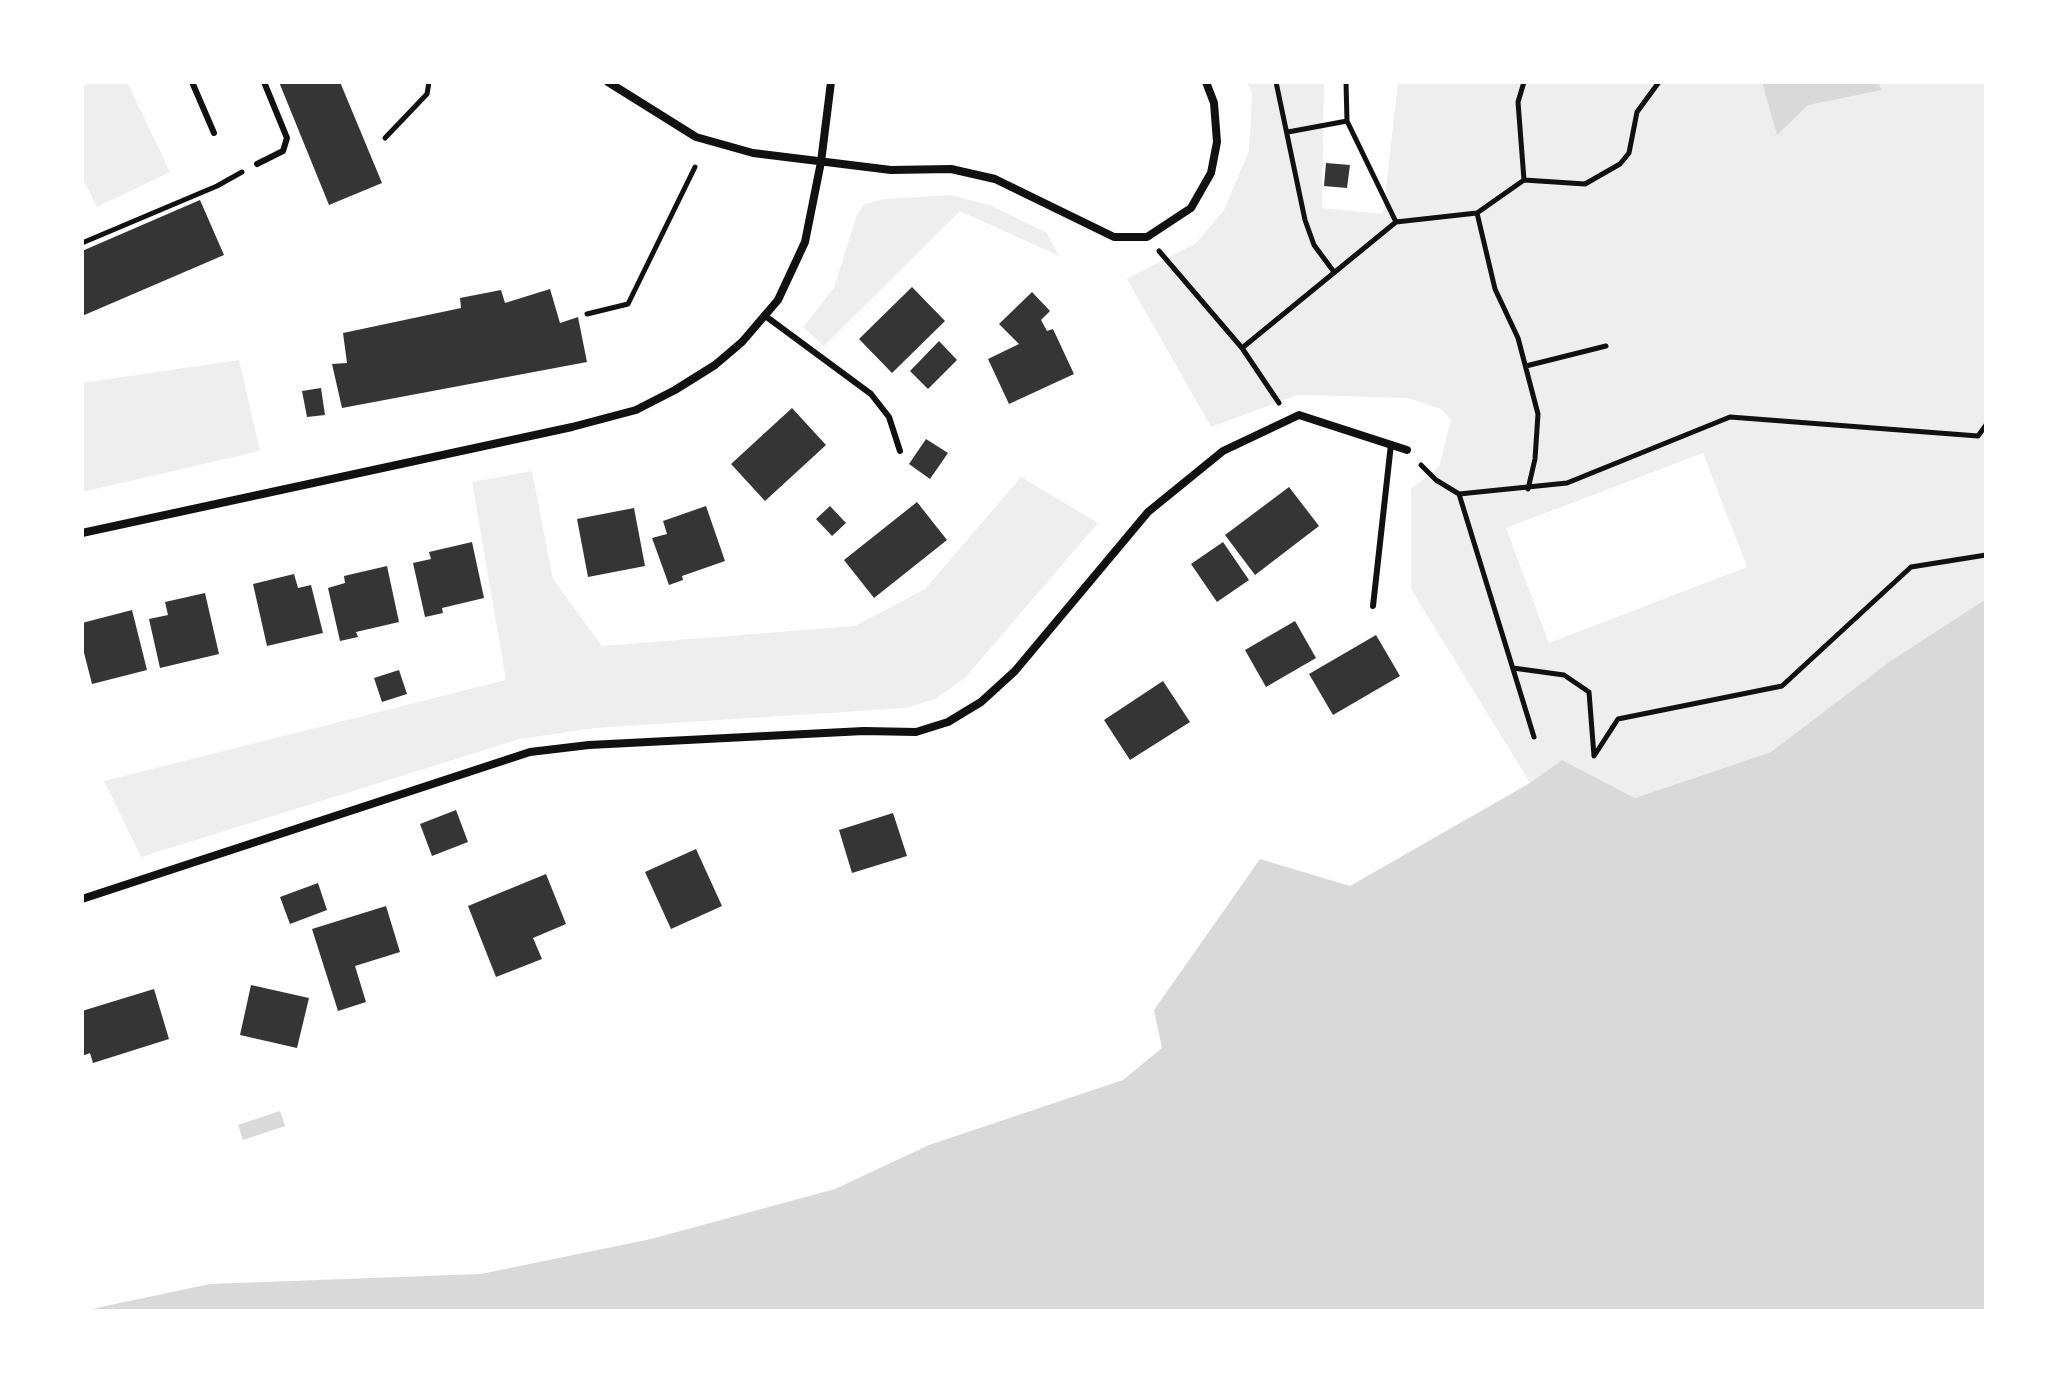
<!DOCTYPE html>
<style>
body{margin:0}
#map{position:relative;width:2068px;height:1393px;overflow:hidden;background:#fff;font-family:Signika,sans-serif}
canvas{display:block}
.frame{position:absolute;inset:0;border:84px solid #fff;pointer-events:none}
</style>
<div id="map">
<canvas width="2068" height="1393"></canvas>
<div class="frame"></div>
</div>
<script>
const c = document.querySelector('canvas').getContext('2d');
c.lineJoin = 'round';
function fill(path, color) { c.fillStyle = color; c.fill(path, 'evenodd'); }
const toPath = rows => new Path2D(rows.map(r => 'M' + r).join(''));
function trace(path, color, width, dash) { c.strokeStyle = color; c.lineWidth = width; c.lineCap = dash ? 'butt' : 'round'; c.setLineDash(dash || []); c.stroke(path); }
fill(toPath([
 [92,82,127,82,170,172,97,207,82,177,82,87],
 [1247,82,1324,82,1322,208,1383,214,1398,82,1986,82,1986,599,1889,662,1771,752,1635,798,1562,760,1530,783,1411,589,1411,489,1439,467,1451,420,1441,409,1408,398,1297,395,1211,427,1127,279,1196,243,1224,210,1249,151,1252,93],
 [1703,453,1747,567,1549,643,1506,528],
 [951,195,992,206,1047,233,1059,256,960,211,824,346,803,327,834,288,856,217,864,204,885,199],
 [239,360,260,451,82,492,82,383],
 [532,471,553,579,602,646,855,626,925,589,1021,477,1098,523,965,678,935,699,905,708,595,728,520,739,141,857,104,781,506,680,472,482]
]), '#eee');
fill(toPath([
 [1762,82,1877,82,1882,90,1808,105,1777,135],
 [1986,599,1986,1311,82,1311,210,1284,481,1274,651,1239,835,1189,929,1145,1123,1080,1162,1048,1154,1010,1260,859,1350,886,1530,783,1562,760,1635,798,1771,752,1889,662],
 [280,1111,285,1126,243,1140,238,1125]
]), '#d9d9d9');
fill(toPath([
 [279,82,340,82,382,183,329,205],
 [1326,163,1350,165,1347,188,1324,186],
 [200,200,224,255,82,316,82,251],
 [912,287,945,321,892,373,859,339],
 [550,289,560,323,578,317,587,362,342,408,332,364,347,363,343,333,461,308,460,298,501,290,505,303],
 [1032,292,1050,311,1041,320,1047,331,1053,329,1074,374,1009,404,988,359,1019,344,999,324],
 [939,341,957,360,928,389,910,371],
 [321,388,325,415,307,417,302,391],
 [792,408,826,445,765,501,731,464],
 [926,439,948,453,930,479,909,464],
 [1289,487,1319,526,1255,575,1225,535],
 [917,502,947,540,874,598,844,560],
 [706,506,725,561,682,576,683,580,669,585,652,538,667,534,663,521],
 [830,506,846,523,832,536,816,519],
 [634,508,645,566,588,577,577,519],
 [472,542,484,598,442,608,443,613,425,617,413,563,431,559,429,552],
 [1223,542,1249,580,1217,602,1191,564],
 [387,566,399,622,356,632,358,637,340,641,328,588,345,583,344,576],
 [294,574,298,588,311,585,323,633,267,646,253,584],
 [205,593,219,654,160,668,149,619,168,615,165,602],
 [132,610,147,670,92,684,82,645,82,623],
 [1295,621,1316,658,1266,687,1245,650],
 [1376,635,1400,676,1333,715,1309,674],
 [399,670,407,694,382,702,374,678],
 [1163,681,1190,722,1130,760,1104,720],
 [456,810,468,842,432,856,420,824],
 [893,813,907,856,852,873,839,830],
 [696,849,722,906,671,929,645,872],
 [546,874,566,924,533,938,542,959,496,977,468,906],
 [318,883,327,910,290,924,280,897],
 [386,906,400,952,355,966,366,1002,338,1011,312,929],
 [251,985,309,998,297,1048,240,1035],
 [154,989,169,1039,93,1063,90,1053,82,1056,82,1011]
]), '#353535');
trace(toPath([
 [1276,82,1305,220,1314,245,1334,272],
 [1346,82,1347,121,1396,222],
 [1288,132,1347,121],
 [385,138,427,94,429,82],
 [1524,180,1585,184,1620,164,1629,153,1637,112,1659,82],
 [1477,213,1524,180,1518,102,1524,82],
 [82,243,217,186,242,172],
 [1159,251,1242,348,1279,403],
 [587,314,628,304,695,167],
 [1242,348,1396,222,1477,213,1495,289,1518,338,1538,414,1535,459,1528,489],
 [1526,366,1606,346],
 [1421,465,1436,480,1459,494,1567,483,1730,417,1978,436,1986,425],
 [1459,494,1534,737],
 [1513,668,1564,675,1589,692,1594,756,1618,719,1782,686,1911,567,1986,555]
]), '#111', 5);
trace(toPath([
 [192,82,214,133],
 [257,164,283,151,287,138,264,82],
 [764,315,871,394,889,417,900,451],
 [1373,606,1391,444]
]), '#111', 6);
trace(toPath([
 [608,82,696,137,753,153,891,170,951,169,995,179,1114,237,1147,237,1191,208,1211,173,1217,142,1214,103,1206,82],
 [82,533,572,427,636,410,675,390,715,365,742,342,778,300,805,242,821,162,831,82],
 [82,899,530,752,589,745,864,731,916,732,948,722,981,702,1015,671,1148,512,1223,451,1299,415,1407,450]
]), '#111', 8);
</script>
